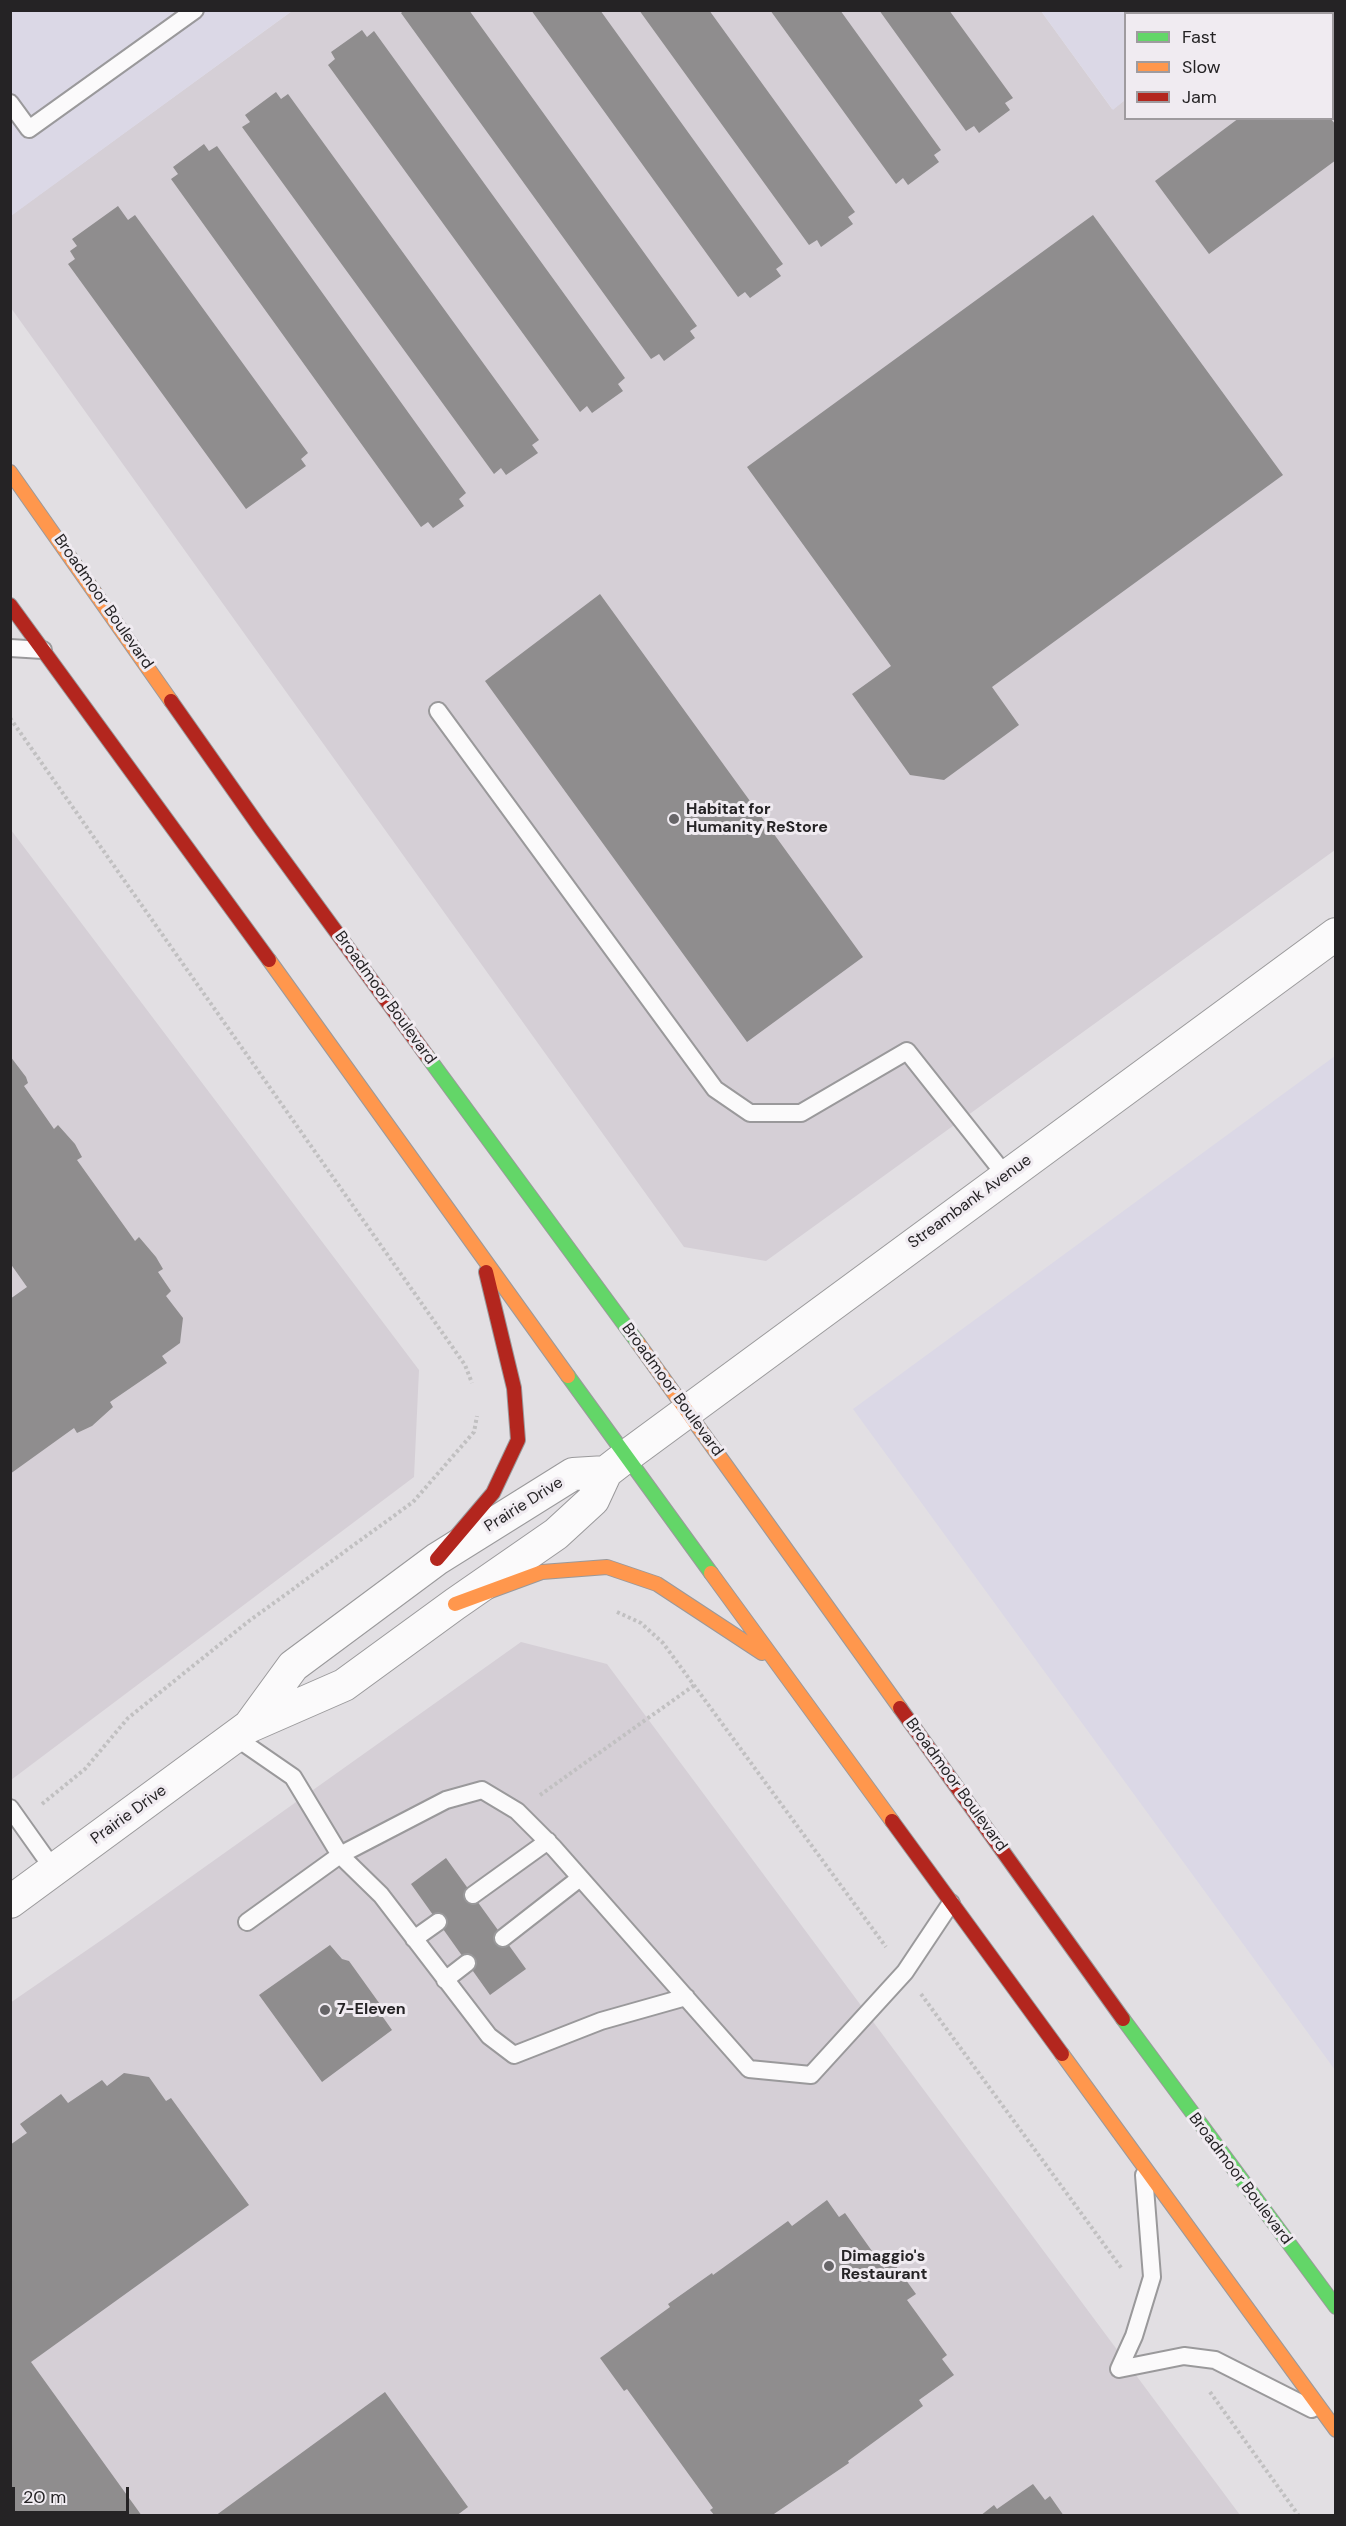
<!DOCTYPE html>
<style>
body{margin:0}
#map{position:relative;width:1346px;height:2526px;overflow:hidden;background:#e2dfe3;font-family:"DM Sans",sans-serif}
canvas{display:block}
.frame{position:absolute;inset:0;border:12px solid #252325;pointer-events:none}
.legend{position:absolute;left:1124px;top:12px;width:210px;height:108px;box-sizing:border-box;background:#f0ebf1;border:2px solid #9f9b9f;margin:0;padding:8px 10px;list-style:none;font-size:18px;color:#252325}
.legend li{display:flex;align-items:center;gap:12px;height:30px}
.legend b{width:30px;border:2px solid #9f9b9f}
.scale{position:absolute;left:12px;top:2487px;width:117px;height:27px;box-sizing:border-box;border:3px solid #252325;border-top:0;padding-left:8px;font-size:18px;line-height:21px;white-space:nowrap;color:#252325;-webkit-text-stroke:4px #f0ebf1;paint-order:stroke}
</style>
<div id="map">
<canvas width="1346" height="2526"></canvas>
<div class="frame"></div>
<ul class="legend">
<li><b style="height:8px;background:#63d668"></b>Fast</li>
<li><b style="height:8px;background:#ff974d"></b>Slow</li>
<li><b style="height:8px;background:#b3261e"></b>Jam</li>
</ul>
<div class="scale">20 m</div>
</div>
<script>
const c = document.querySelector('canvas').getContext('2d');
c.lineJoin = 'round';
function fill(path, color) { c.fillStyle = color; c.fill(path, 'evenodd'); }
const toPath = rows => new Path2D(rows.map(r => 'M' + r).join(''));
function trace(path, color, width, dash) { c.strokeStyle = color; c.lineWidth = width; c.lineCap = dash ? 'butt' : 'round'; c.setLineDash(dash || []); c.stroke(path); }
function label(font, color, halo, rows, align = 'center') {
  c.font = font + ' "DM Sans",sans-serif'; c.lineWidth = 6; c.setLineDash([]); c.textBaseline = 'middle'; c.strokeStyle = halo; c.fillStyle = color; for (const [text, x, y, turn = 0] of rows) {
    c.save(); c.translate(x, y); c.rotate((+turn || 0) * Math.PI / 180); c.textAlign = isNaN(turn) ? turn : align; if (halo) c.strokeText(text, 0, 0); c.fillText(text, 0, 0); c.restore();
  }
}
fill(toPath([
 [1252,10,1335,11,1335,850,766,1261,684,1247,11,308,10,216,292,11,1041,11,1112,109,1125,100,1126,118,1332,118,1332,14,1248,13],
 [11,830,419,1370,414,1477,11,1780],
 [521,1642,607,1664,1240,2515,11,2515,10,2003,119,1928]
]), '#d5cfd6');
fill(toPath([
 [11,11,292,11,11,216],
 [1041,11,1252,11,1248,14,1126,14,1125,100,1113,110],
 [1335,1056,1335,2070,853,1409]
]), '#dbd8e6');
fill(toPath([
 [404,10,469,10,697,326,690,331,695,338,664,361,659,354,651,359,401,13],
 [531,10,600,10,783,264,776,269,781,276,750,298,745,292,738,297],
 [639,10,709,10,855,212,848,217,853,224,821,247,817,240,809,245],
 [770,10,840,10,941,150,934,155,939,162,908,185,903,178,896,184],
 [879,10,949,10,1013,98,1005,103,1010,110,979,133,974,126,966,131],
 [362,30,367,37,374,31,625,378,618,384,623,391,592,413,587,406,580,412,328,65,335,59,331,52],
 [276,92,281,99,288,94,539,440,532,445,538,453,506,475,501,468,494,474,242,127,250,122,245,115],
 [1239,118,1330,118,1336,125,1336,160,1209,254,1155,181],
 [204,144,209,151,217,146,466,493,459,499,464,506,433,528,428,522,421,527,171,179,178,174,173,167],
 [118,206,128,220,135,215,308,453,301,459,306,466,246,509,68,264,75,259,70,251,77,246,72,239],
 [1093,215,1283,475,992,687,1019,725,944,780,910,775,852,694,891,666,747,467],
 [600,594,863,957,747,1042,485,681],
 [10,1056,26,1077,28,1083,24,1086,54,1129,58,1125,75,1144,82,1157,77,1160,135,1241,139,1237,156,1257,163,1269,158,1272,171,1291,166,1296,183,1318,180,1343,162,1356,167,1363,110,1402,113,1407,92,1426,77,1433,74,1428,10,1474,10,1299,27,1287,10,1263],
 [446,1858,526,1969,490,1995,411,1884],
 [330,1945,342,1959,349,1961,382,2007,380,2013,392,2030,322,2082,259,1995],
 [124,2073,149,2077,166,2101,171,2098,249,2205,31,2362,142,2516,10,2516,10,2145,27,2133,20,2124,61,2094,68,2103,102,2080,107,2086],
 [827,2200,839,2217,845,2213,884,2268,893,2262,916,2294,907,2300,947,2355,942,2359,954,2375,919,2400,923,2406,848,2461,849,2463,771,2516,715,2516,710,2510,713,2508,627,2389,624,2391,600,2358,670,2307,668,2304,712,2273,713,2275,788,2221,792,2226],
 [385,2392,468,2507,456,2516,215,2516],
 [1033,2484,1045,2500,1050,2496,1064,2516,980,2516,994,2505,997,2509]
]), '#8f8d8e');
const lane = toPath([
 [10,103,29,129,195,10],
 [10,648,43,650],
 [438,711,715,1089,750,1113,801,1113,907,1051,1006,1176],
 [235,1737,293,1777,340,1855,446,1800,482,1790,517,1811,554,1848,749,2069,811,2075,905,1972,951,1903],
 [10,1808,54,1870],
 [473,1895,548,1841],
 [247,1922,340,1855,381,1895,489,2036,514,2055,601,2021,686,1997],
 [503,1938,580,1878],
 [414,1939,438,1922],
 [445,1980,467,1963],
 [1144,2175,1152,2277,1134,2336,1119,2369,1184,2356,1215,2360,1312,2409]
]);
const street = toPath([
 [250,1725,293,1666,437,1559,573,1474,606,1472],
 [10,1902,248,1727,344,1685,455,1604,556,1534,593,1500,606,1472,628,1455,1336,934]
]);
const fast = toPath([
 [427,1056,638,1343],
 [568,1376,711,1573],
 [1123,2019,1336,2307]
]);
const slow = toPath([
 [10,472,171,701],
 [269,960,568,1376],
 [638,1343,900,1708],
 [711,1573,892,1821],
 [455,1604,542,1572,607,1567,657,1584,762,1653],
 [1062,2054,1336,2430]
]);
const jam = toPath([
 [10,605,269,960],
 [171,701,261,829,427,1056],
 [437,1559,493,1493,518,1440,514,1388,486,1272],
 [900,1708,1123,2019],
 [892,1821,1062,2054]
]);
trace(lane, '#9a999b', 20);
trace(street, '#9a999b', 34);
trace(fast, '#9a999b', 16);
trace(slow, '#9a999b', 16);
trace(jam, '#9a999b', 16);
trace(toPath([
 [10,718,465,1365,472,1383],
 [617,1612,641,1623,663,1643,886,1947],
 [540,1795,696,1684],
 [42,1804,85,1769,128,1718,249,1621,413,1502,474,1432,477,1416],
 [921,1994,1122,2269],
 [1210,2392,1299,2516]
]), '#c1c0c1', 4, [3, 3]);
trace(lane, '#fbfafb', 16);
trace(street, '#fbfafb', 32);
trace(fast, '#63d668', 14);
trace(slow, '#ff974d', 14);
trace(jam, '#b3261e', 14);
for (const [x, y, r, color] of [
 [674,819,6,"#676568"],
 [325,2010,6,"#676568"],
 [829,2266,6,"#676568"]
]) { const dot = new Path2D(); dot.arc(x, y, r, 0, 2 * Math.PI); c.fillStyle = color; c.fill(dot); trace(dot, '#f0ebf1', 2); }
label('16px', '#252325', '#f0ebf1', [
 ["Broadmoor Boulevard",103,602,55],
 ["Broadmoor Boulevard",385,998,54],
 ["Streambank Avenue",970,1202,-36],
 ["Broadmoor Boulevard",672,1390,54],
 ["Prairie Drive",524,1505,-32],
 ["Broadmoor Boulevard",956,1785,54],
 ["Prairie Drive",129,1815,-36],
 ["Broadmoor Boulevard",1240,2179,53]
]);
label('bold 16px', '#252325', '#f0ebf1', [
 ["Habitat for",686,810],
 ["Humanity ReStore",686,828],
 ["7-Eleven",337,2010],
 ["Dimaggio's",841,2257],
 ["Restaurant",841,2275]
], 'left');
</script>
